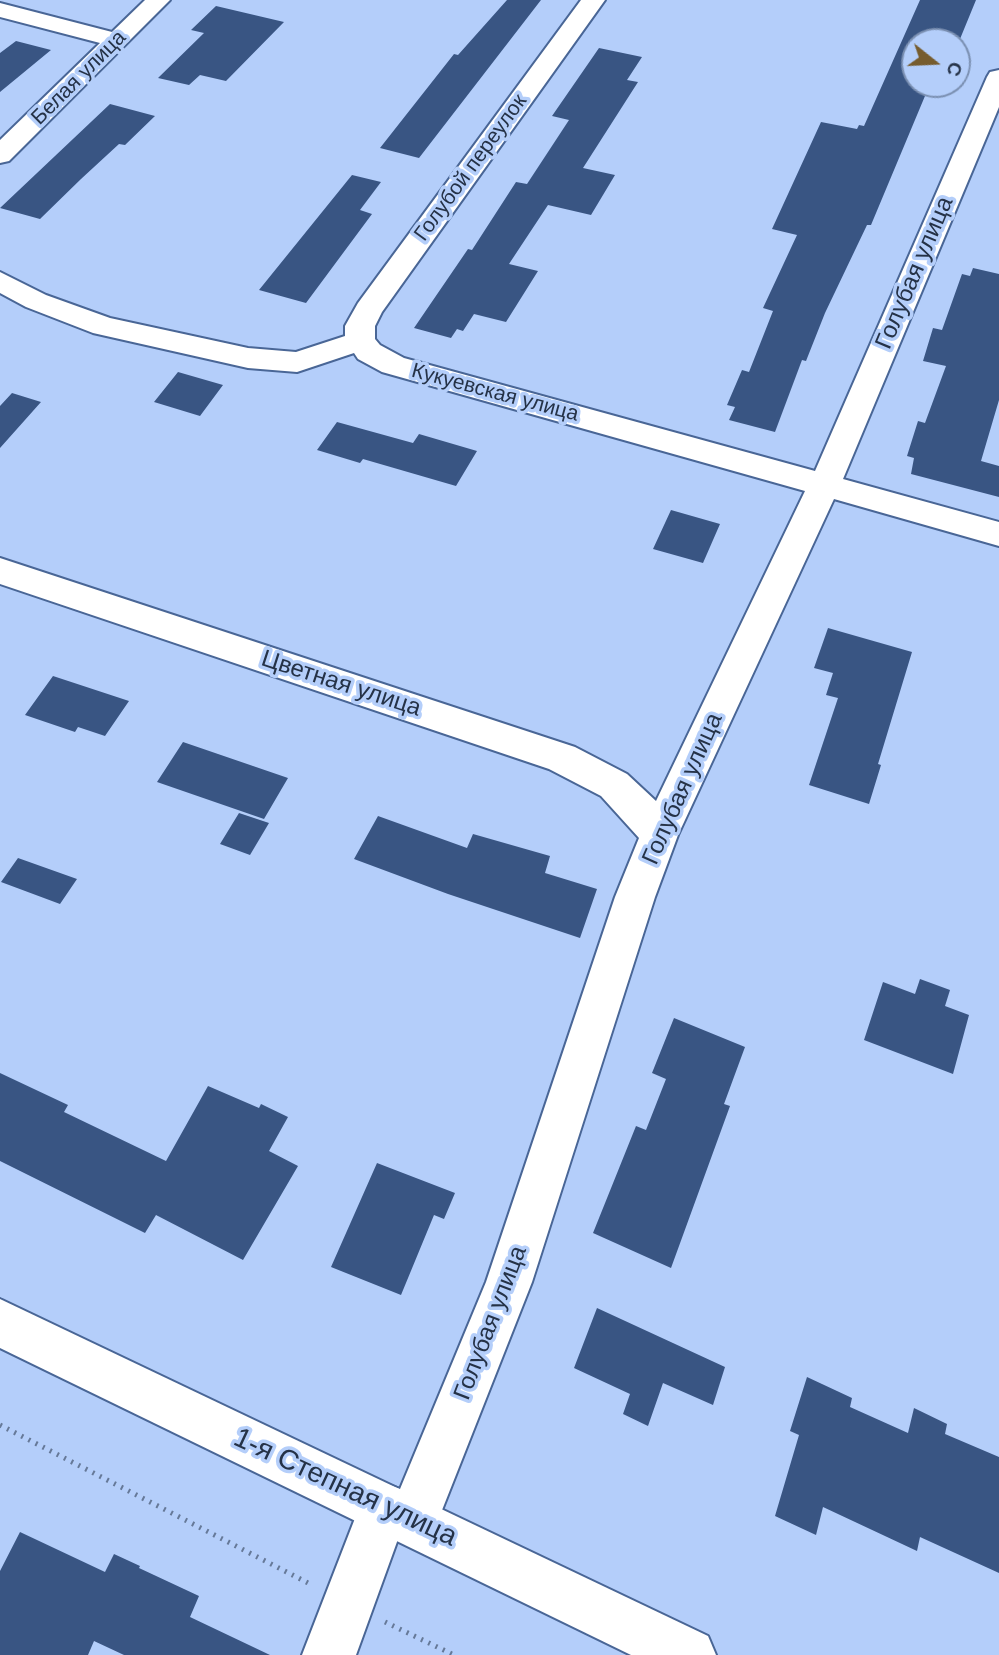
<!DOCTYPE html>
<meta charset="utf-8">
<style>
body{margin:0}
#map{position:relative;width:999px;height:1655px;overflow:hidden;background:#b4cefa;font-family:Helvetica,sans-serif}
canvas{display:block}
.north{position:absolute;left:901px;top:28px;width:70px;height:70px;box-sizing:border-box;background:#b4cefa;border:2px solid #7b90b2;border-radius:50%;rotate:108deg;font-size:19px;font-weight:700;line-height:28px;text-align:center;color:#253247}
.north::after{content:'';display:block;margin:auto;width:24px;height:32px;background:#765c2e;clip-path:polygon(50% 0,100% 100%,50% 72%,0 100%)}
</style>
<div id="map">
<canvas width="999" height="1655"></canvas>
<div class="north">С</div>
</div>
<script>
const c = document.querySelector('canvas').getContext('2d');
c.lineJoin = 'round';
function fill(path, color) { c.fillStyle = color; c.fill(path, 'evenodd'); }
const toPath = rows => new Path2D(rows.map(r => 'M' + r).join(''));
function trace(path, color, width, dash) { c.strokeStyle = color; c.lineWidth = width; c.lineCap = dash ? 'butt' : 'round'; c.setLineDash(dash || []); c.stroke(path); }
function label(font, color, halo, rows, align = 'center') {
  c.font = font + ' Helvetica,sans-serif'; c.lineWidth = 7; c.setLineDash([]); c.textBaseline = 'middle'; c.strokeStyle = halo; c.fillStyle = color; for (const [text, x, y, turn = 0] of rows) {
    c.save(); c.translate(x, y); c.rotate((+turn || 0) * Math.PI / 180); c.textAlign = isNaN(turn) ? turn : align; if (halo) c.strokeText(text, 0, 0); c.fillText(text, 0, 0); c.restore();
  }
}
fill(toPath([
 [507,0,541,0,419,158,380,148,454,54,458,55],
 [920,0,976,0,960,39,949,39,947,42,915,42,915,84,930,84,871,225,867,225,825,313,806,361,802,360,775,432,729,420,735,407,727,405,742,370,749,372,773,311,763,308,797,235,772,229,821,122,857,129,859,125,864,126],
 [216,6,284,22,226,81,200,75,189,85,158,78,204,33,191,30],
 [16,41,51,50,0,92,0,53],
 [599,48,642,57,627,80,638,82,583,168,615,175,591,215,548,205,509,264,538,271,506,322,474,314,463,331,457,329,451,338,414,328,468,249,472,250,516,182,527,184,569,120,552,116],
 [110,104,155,116,125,145,119,144,81,179,40,219,0,208],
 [352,175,381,182,360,210,372,214,306,303,259,290],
 [973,268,999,274,999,400,981,461,999,466,999,497,911,474,914,458,907,456,918,421,925,423,946,366,923,361,933,328,942,330,962,274,970,276],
 [178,372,223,385,200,416,154,402],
 [12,393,41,402,0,448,0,406],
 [337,422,413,443,419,434,477,451,456,486,363,459,360,463,317,450],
 [671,510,720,524,703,563,653,549],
 [828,628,912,652,878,764,881,765,869,804,809,785,838,698,826,695,833,673,814,668],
 [53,676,129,701,105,736,78,727,75,732,25,715],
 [183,742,288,778,264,819,157,782],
 [239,813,269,823,250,855,220,844],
 [378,816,467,848,473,834,550,856,545,873,597,889,580,938,448,894,354,859],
 [18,858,77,879,60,904,1,882],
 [920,979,950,990,945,1006,969,1015,953,1074,864,1040,883,982,915,994],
 [674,1018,745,1047,724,1104,730,1106,671,1268,593,1233,636,1126,646,1130,666,1079,652,1073],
 [0,1073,68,1105,64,1112,166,1161,208,1086,259,1108,261,1104,288,1117,269,1151,298,1166,243,1260,156,1215,145,1233,0,1161],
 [377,1163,455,1193,444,1219,434,1215,401,1295,331,1267],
 [597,1308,725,1367,713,1405,663,1383,648,1426,623,1414,630,1394,574,1368],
 [807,1377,852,1398,850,1407,908,1433,914,1408,947,1424,945,1434,999,1457,999,1573,920,1537,917,1551,823,1507,816,1535,775,1516,799,1435,790,1431],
 [20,1532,105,1572,114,1554,140,1566,139,1568,199,1596,190,1617,270,1655,124,1655,94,1641,88,1655,0,1655,0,1571]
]), '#395583');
const minor = toPath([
 [145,0,170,0,9,161,0,163,0,140,100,43,0,17,0,3,112,32,145,0],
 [581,0,605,0,382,312,375,326,375,339,380,345,404,358,815,471,987,77,990,72,999,70,999,107,843,479,999,522,999,546,834,499,678,835,655,897,532,1282,431,1538,413,1546,398,1539,356,1655,302,1655,366,1490,384,1483,400,1489,486,1282,615,897,639,838,601,796,549,769,0,584,0,558,575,747,627,774,656,801,805,491,382,372,358,359,354,353,297,372,248,368,93,333,26,307,0,293,0,272,46,295,110,318,248,348,296,352,345,336,345,326,358,303,581,0]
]);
const tertiary = toPath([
 [0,1299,708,1636,716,1655,631,1655,0,1348,0,1299]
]);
trace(minor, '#496696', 4);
trace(tertiary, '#496696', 4);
trace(toPath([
 [0,1425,312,1585],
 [385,1622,454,1655]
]), '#667998', 5, [2, 6]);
fill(minor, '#fff');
fill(tertiary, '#fff');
label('21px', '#253247', '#b4cefa', [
 ["Белая улица",79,78,-45],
 ["Голубой переулок",471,168,-54],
 ["Кукуевская улица",495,393,15]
]);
label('24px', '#253247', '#b4cefa', [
 ["Голубая улица",915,273,-67],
 ["Цветная улица",341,684,18],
 ["Голубая улица",683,789,-66],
 ["Голубая улица",491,1323,-69]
]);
label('28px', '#253247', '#b4cefa', [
 ["1-я Степная улица",345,1488,25]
]);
</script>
